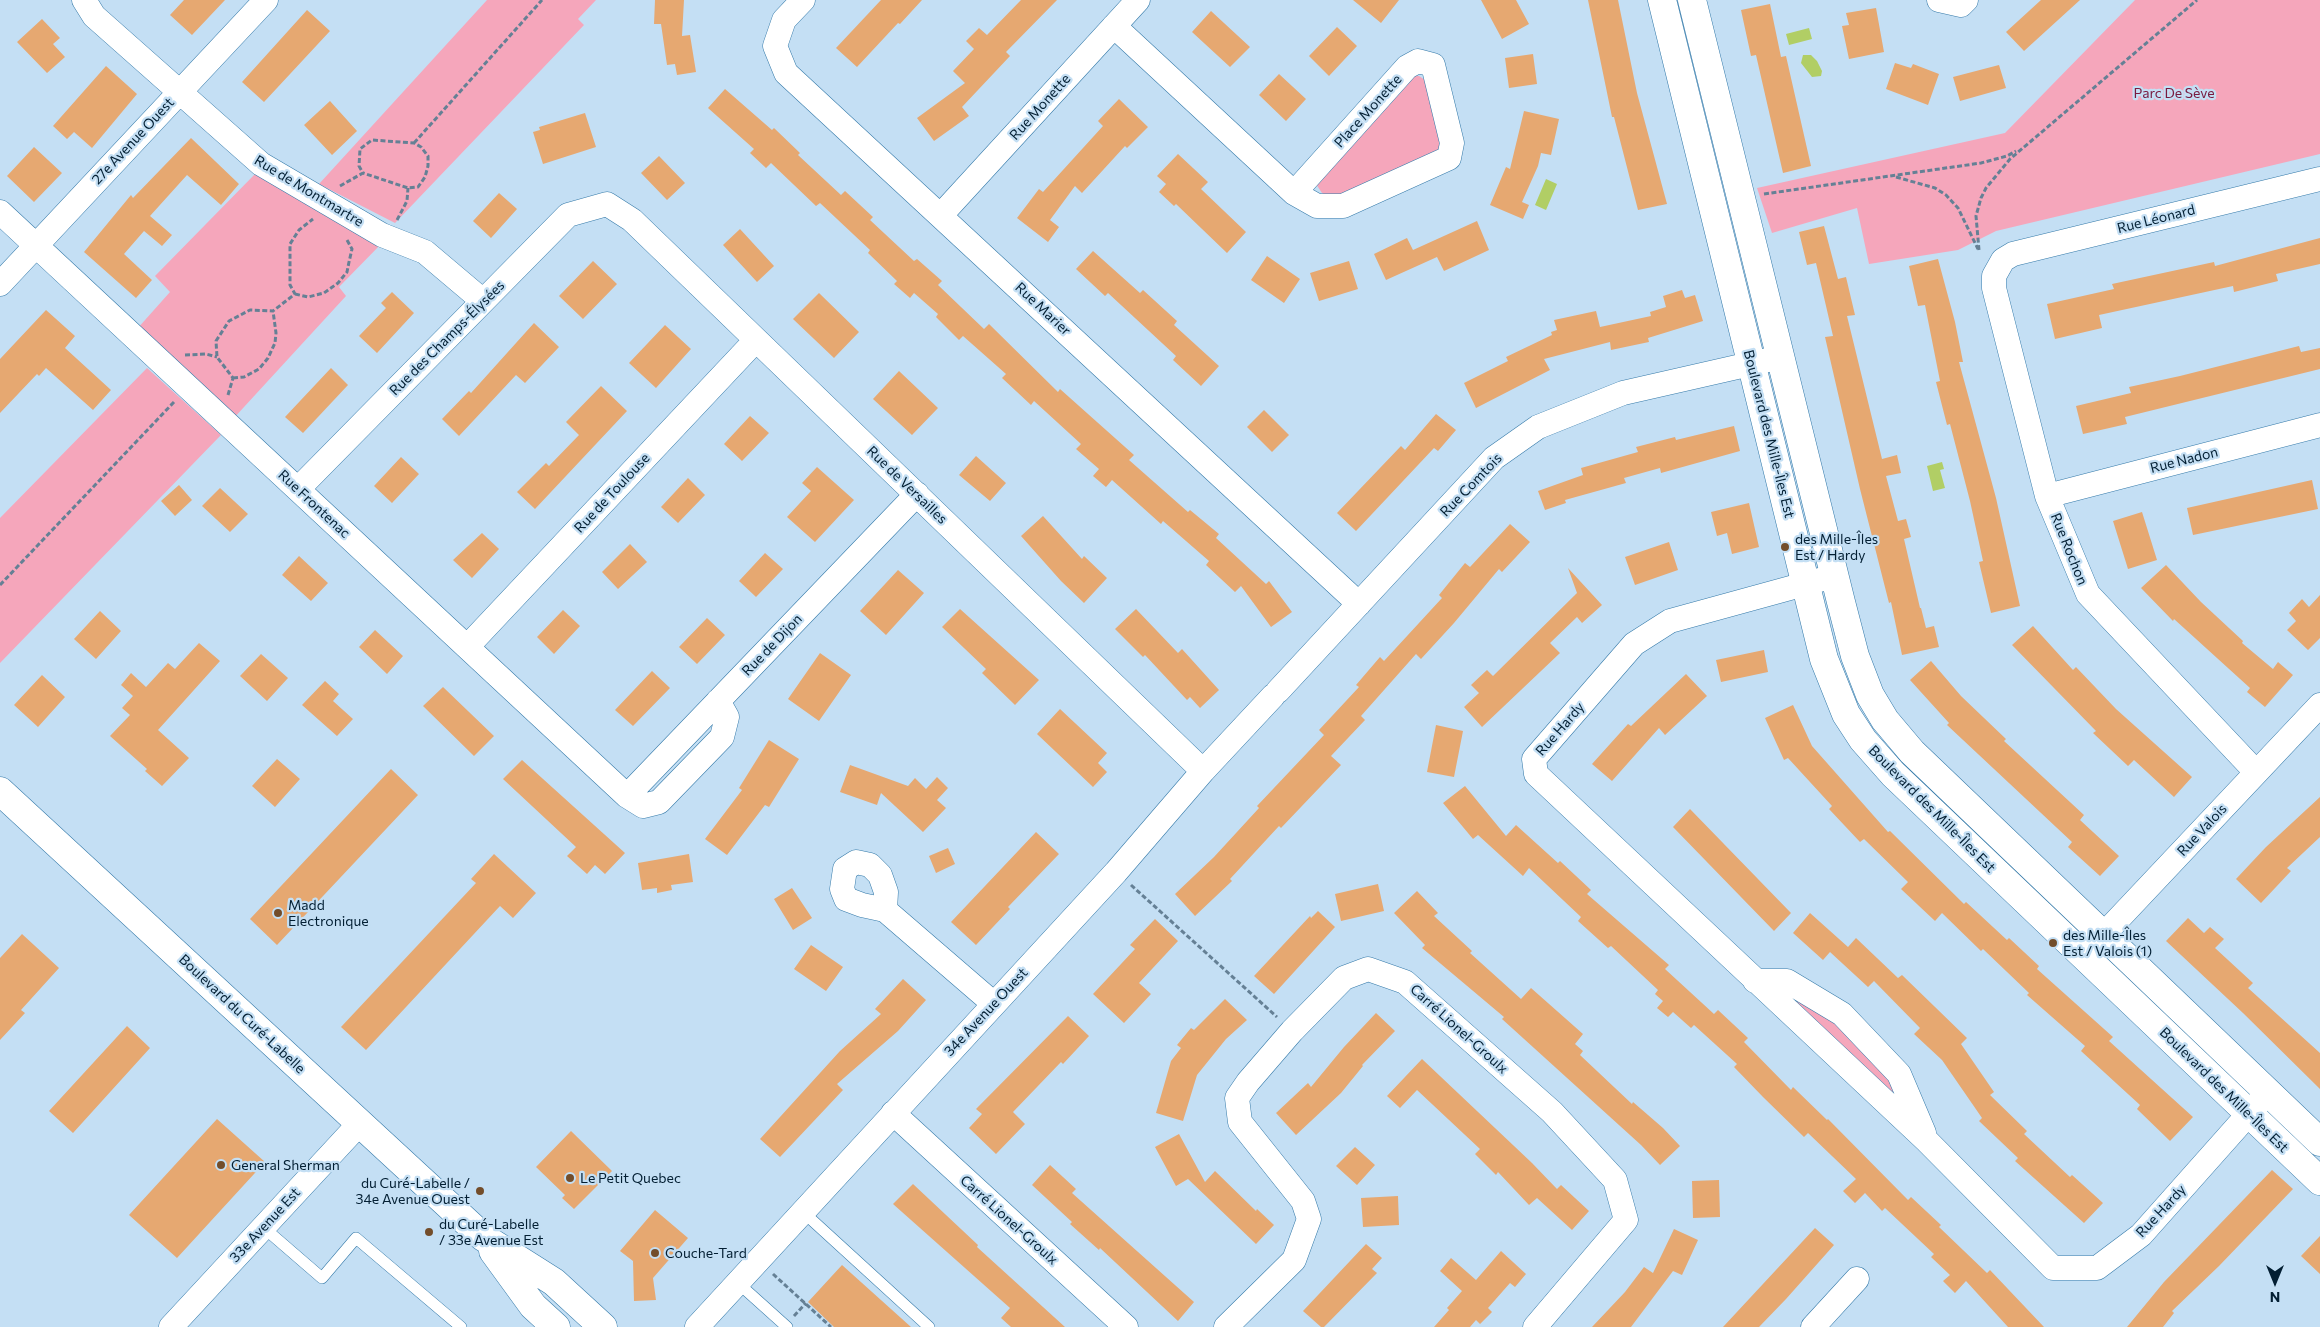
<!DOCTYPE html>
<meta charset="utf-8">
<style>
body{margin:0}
#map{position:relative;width:2320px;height:1327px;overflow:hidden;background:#c4dff4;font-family:Commissioner,sans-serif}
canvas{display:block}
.north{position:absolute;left:2250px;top:1257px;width:50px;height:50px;-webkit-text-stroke:4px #c4dff4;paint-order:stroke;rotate:180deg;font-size:14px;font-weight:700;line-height:20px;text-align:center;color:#031f33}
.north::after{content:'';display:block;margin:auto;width:18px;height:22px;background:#031f33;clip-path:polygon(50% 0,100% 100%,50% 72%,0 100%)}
</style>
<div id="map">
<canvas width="2320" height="1327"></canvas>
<div class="north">N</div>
</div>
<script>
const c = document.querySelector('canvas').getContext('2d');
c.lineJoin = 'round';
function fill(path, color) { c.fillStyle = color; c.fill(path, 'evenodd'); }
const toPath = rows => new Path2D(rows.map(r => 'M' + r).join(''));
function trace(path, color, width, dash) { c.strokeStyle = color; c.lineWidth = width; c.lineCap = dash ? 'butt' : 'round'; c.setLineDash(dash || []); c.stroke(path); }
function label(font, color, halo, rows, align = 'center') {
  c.font = font + ' Commissioner,sans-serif'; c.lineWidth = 4.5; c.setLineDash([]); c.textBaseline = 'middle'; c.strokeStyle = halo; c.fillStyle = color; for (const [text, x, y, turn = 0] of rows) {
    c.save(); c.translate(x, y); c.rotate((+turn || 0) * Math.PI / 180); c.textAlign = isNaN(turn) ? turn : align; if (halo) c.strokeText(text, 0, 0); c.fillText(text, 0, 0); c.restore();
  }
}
fill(toPath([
 [487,0,596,0,578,19,584,25,395,223,319,184],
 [2135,0,2320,0,2320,154,1996,231,1958,250,1869,264,1857,208,1772,233,1757,188,2005,133],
 [1409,75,1419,76,1428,82,1442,140,1438,154,1341,199,1329,198,1322,193,1316,184],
 [255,174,384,241,339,287,346,296,233,419,137,329,170,292,155,276],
 [147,368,221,435,0,663,0,518],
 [1771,987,1838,1017,1894,1074,1916,1123]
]), '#f5a6bb');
fill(toPath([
 [1809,28,1812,39,1789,45,1786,34],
 [1803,55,1811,55,1817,61,1822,71,1821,76,1812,77,1801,63],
 [1546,179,1557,184,1546,210,1535,205],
 [1942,462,1944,469,1940,470,1945,488,1933,491,1927,466]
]), '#b1ce65');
fill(toPath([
 [184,0,225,0,192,35,170,15],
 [655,0,684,0,682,36,690,35,696,72,677,75,675,64,667,65,661,24,654,24],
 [881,0,922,0,900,24,898,23,857,67,836,48],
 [1021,0,1057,0,1006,52,1010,56,962,107,969,116,934,141,917,118,965,83,953,71,974,49,966,41,979,28,987,35],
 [1353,0,1399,0,1381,23],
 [1481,0,1516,0,1529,24,1502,39],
 [1588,0,1618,0,1637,93,1667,204,1638,210,1614,117,1612,117],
 [2041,0,2080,0,2024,51,2006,32],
 [1770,4,1781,57,1786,56,1811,166,1783,173,1756,55,1751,56,1741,10],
 [1876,8,1884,52,1849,59,1842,26,1849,25,1846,13],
 [307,10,330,31,264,102,242,82],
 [1211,11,1250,47,1230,67,1192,32],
 [42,19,60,38,53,44,65,57,47,73,17,42],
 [1337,27,1357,46,1329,76,1309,56],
 [1533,54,1537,84,1509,88,1505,58],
 [1895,63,1911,68,1913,64,1939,74,1928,105,1886,89],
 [1999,65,2006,88,1960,101,1953,77],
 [106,66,137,94,92,148,74,132,67,139,53,126],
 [1279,74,1306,99,1286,121,1259,95],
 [725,89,772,130,774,128,800,153,798,155,841,195,845,191,873,217,870,220,914,261,917,259,942,281,938,285,984,329,989,324,1058,392,1060,389,1134,455,1129,460,1188,512,1190,510,1219,534,1216,538,1266,584,1269,581,1292,612,1271,627,1241,586,1235,592,1206,565,1209,561,1163,521,1161,524,1112,480,1106,487,1093,476,1099,469,1076,449,1081,444,1034,401,1031,405,1002,378,1006,374,963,336,959,340,936,317,938,314,914,293,910,298,894,284,897,281,868,253,870,250,820,203,816,206,771,163,766,168,750,153,754,149,708,108],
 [1119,99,1148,127,1127,148,1125,146,1082,193,1075,186,1050,220,1059,227,1048,242,1017,218,1039,189,1043,192,1103,126,1098,121],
 [330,101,357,131,332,155,304,125],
 [1524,111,1559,119,1551,155,1541,153,1538,166,1522,202,1529,205,1523,219,1490,205,1506,167,1510,169],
 [585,113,596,147,543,164,533,132,540,130,539,127],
 [191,138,239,184,221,205,187,175,150,216,172,235,162,246,144,231,124,254,152,280,136,298,84,252,131,195,133,198],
 [34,147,62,173,34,202,7,176],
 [1178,154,1208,182,1201,189,1246,232,1227,253,1176,204,1174,206,1159,192,1166,184,1157,176],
 [659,156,685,183,667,200,641,173],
 [499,193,517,209,491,238,473,221],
 [1477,221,1489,250,1444,271,1437,257,1386,280,1374,254,1407,238,1413,250],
 [1824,226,1838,279,1846,277,1855,315,1847,316,1882,459,1897,455,1901,473,1886,476,1898,521,1906,519,1911,537,1904,539,1920,608,1921,608,1926,628,1934,626,1939,647,1902,655,1891,602,1889,603,1860,489,1825,337,1833,336,1816,263,1807,265,1799,232],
 [740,229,774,266,757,282,723,245],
 [2320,238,2320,264,2276,274,2278,281,2234,292,2233,286,2099,315,2102,328,2055,339,2047,304,2114,289,2112,284,2214,262,2215,266],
 [1093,251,1140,293,1143,290,1177,321,1174,325,1219,366,1201,386,1173,360,1176,356,1108,293,1105,296,1076,269],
 [1267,256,1300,279,1284,303,1251,280],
 [1938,259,1955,322,1963,362,1959,362,1996,498,2020,606,1991,613,1979,562,1983,561,1970,501,1950,424,1947,425,1936,382,1940,381,1925,305,1918,306,1909,266],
 [593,261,617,284,583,319,559,296],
 [1349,261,1358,289,1319,301,1310,273],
 [1682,290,1685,298,1695,295,1703,321,1648,338,1649,342,1611,350,1610,342,1544,359,1550,370,1476,408,1464,383,1508,361,1506,357,1552,335,1551,332,1557,330,1554,320,1596,311,1600,327,1651,316,1650,312,1666,307,1663,296],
 [392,292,414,313,377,353,359,336,386,308,381,303],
 [819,293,859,332,834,358,793,319],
 [46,310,75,336,65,348,111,390,93,410,46,368,39,376,37,374,0,413,0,359],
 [534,323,559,347,525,383,516,375,459,436,442,419,469,391,471,393],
 [665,325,691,349,656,388,629,363],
 [2299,346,2301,352,2320,348,2320,369,2125,417,2127,424,2083,434,2076,406,2131,393,2129,387,2180,376],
 [331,368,348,385,303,433,285,417],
 [899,371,938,408,912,435,873,399],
 [601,386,627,411,535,509,517,492,546,463,549,466,579,435,566,422],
 [1264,410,1289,435,1272,452,1247,427],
 [1436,414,1456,430,1438,451,1434,448,1356,531,1337,513,1401,446,1405,450],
 [750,416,769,433,742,461,724,444],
 [1734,426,1740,451,1661,473,1660,468,1624,478,1626,483,1565,500,1566,503,1545,510,1538,491,1583,475,1581,468,1638,452,1636,447,1675,437,1676,440],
 [976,456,1006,483,990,501,959,475],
 [401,457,419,474,392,503,374,486],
 [817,467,854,500,815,542,787,517,811,491,802,483],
 [688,478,705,495,678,523,661,507],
 [2312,480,2318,509,2193,535,2187,508],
 [179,485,192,500,175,516,161,501],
 [220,488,248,514,230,532,202,506],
 [1749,503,1759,547,1732,554,1727,533,1717,536,1711,512],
 [2142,512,2157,560,2128,569,2113,521],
 [1043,516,1082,559,1084,556,1107,578,1084,603,1061,581,1021,536],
 [1510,524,1530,542,1502,572,1499,569,1454,623,1421,659,1416,654,1361,716,1365,720,1331,756,1341,765,1281,828,1279,826,1230,879,1232,881,1195,916,1175,894,1214,857,1259,808,1257,806,1324,735,1319,730,1359,687,1356,685,1380,657,1384,661,1442,598,1439,595,1465,563,1470,567],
 [482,533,499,549,472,578,453,560],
 [1669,542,1678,570,1635,585,1625,557],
 [630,544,647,562,618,589,602,572],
 [765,553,783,569,756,597,739,581],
 [299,556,328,583,311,601,282,575],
 [2166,565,2201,602,2243,641,2242,643,2273,669,2278,662,2293,675,2265,707,2247,692,2250,688,2174,619,2173,621,2141,588],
 [1568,568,1602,605,1582,623,1577,617,1550,643,1560,653,1482,727,1464,707,1479,693,1471,685,1487,670,1493,676,1577,593],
 [898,570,924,593,886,635,860,611],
 [2320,595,2320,638,2308,650,2287,630,2296,621,2289,613,2302,599,2309,607],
 [960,609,1039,680,1015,705,982,673,986,669,942,627],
 [1136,609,1178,653,1182,649,1219,690,1200,708,1190,697,1187,700,1145,655,1143,657,1115,629],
 [563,610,580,626,554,654,537,637],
 [100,611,121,631,96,659,74,639],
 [707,618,725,635,697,664,679,647],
 [2033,626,2073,670,2076,667,2116,709,2192,777,2174,797,2134,760,2128,766,2093,733,2096,731,2012,645],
 [375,630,403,656,387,674,359,647],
 [199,643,220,661,158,730,189,758,162,786,145,771,147,769,110,736,130,715,122,708,133,696,121,685,131,673,146,687,168,663,175,669],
 [1764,650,1768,672,1721,682,1716,660],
 [820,653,851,675,819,721,788,699],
 [261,654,288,678,267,701,240,676],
 [1931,661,1961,696,2006,739,2004,741,2084,815,2080,820,2119,856,2100,876,2068,847,2072,842,1947,725,1949,723,1910,680],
 [652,671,670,688,633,726,615,710],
 [1686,674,1707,696,1665,735,1659,728,1612,781,1592,764,1628,724,1631,726],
 [42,675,65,697,38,727,14,705],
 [325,681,339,694,333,701,353,719,337,736,302,705],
 [443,687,494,736,474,756,423,706],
 [1793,705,1812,746,1888,832,1890,831,1964,904,1966,902,2007,940,2009,938,2039,966,2037,969,2113,1037,2109,1041,2193,1117,2170,1141,2137,1109,2140,1105,2081,1051,2085,1046,2027,995,2029,993,1983,949,1981,951,1942,913,1935,921,1901,889,1908,882,1864,839,1860,842,1829,809,1832,806,1788,758,1784,760,1765,718],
 [1060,709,1107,753,1098,763,1107,772,1093,787,1037,734],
 [1436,725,1463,731,1454,777,1427,772],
 [769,740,799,759,769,807,765,805,727,855,705,839,742,790,739,788],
 [277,759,300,779,275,807,252,786],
 [522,760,625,853,605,874,595,865,587,874,567,856,576,847,503,779],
 [850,765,908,786,915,778,926,789,937,777,948,788,937,800,946,808,923,832,881,793,877,805,840,792],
 [391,769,418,795,277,945,250,919],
 [1465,786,1506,836,1516,825,1558,863,1560,861,1591,890,1587,894,1669,965,1665,969,1714,1014,1718,1010,1748,1038,1744,1042,1791,1090,1793,1087,1827,1120,1828,1119,1908,1200,1911,1197,1941,1225,1939,1227,1987,1273,1990,1270,2044,1327,2008,1327,1966,1281,1955,1293,1943,1281,1950,1275,1931,1257,1934,1254,1885,1208,1882,1211,1865,1193,1855,1203,1843,1191,1856,1179,1808,1133,1804,1137,1763,1097,1734,1067,1737,1064,1694,1025,1691,1028,1673,1012,1668,1017,1657,1008,1663,1001,1655,994,1658,990,1611,946,1608,948,1578,921,1581,917,1529,868,1523,876,1478,835,1473,839,1443,803],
 [2320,797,2320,837,2287,868,2291,871,2261,903,2236,879,2266,847],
 [1690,809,1791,913,1774,931,1673,827],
 [1036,832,1059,854,1008,907,1010,909,976,945,951,922],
 [948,848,955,864,936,873,929,856],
 [494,854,536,893,513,918,500,906,366,1050,341,1027,476,883,471,879],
 [689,854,693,882,671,885,672,890,657,893,657,888,642,890,638,863],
 [1378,884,1384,911,1341,921,1335,894],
 [792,888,812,918,793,930,774,899],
 [1417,891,1438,913,1434,916,1472,951,1470,953,1521,999,1531,988,1583,1034,1575,1044,1583,1051,1580,1055,1632,1104,1633,1102,1663,1128,1680,1146,1660,1165,1641,1145,1502,1019,1504,1017,1422,948,1425,945,1394,913],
 [1318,911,1335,927,1274,994,1254,976,1310,916,1311,918],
 [1810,913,1848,947,1856,938,1898,978,1902,975,1967,1038,1961,1044,1994,1092,1990,1095,2027,1131,2024,1134,2070,1177,2072,1175,2103,1203,2084,1223,2015,1161,2018,1158,1979,1121,1982,1118,1942,1060,1914,1034,1920,1028,1874,981,1868,987,1830,952,1823,960,1793,933],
 [2188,918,2204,933,2210,927,2224,939,2215,948,2253,983,2248,988,2320,1053,2320,1089,2243,1013,2166,941],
 [1155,919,1178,941,1139,983,1151,994,1124,1023,1093,994,1135,949,1130,945],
 [22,934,59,968,21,1010,25,1013,0,1040,0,958],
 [811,945,843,967,826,991,794,969],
 [903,979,926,1000,898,1031,837,1084,843,1090,780,1157,760,1139,840,1051,881,1014,875,1009],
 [1225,999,1247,1020,1226,1039,1197,1075,1183,1121,1156,1113,1171,1061,1181,1048,1177,1045,1191,1028,1194,1030],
 [1376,1013,1395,1031,1362,1065,1363,1066,1341,1093,1296,1135,1276,1113,1308,1083,1311,1087,1344,1047],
 [1068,1016,1089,1036,1063,1064,1061,1062,1013,1112,1025,1124,996,1154,969,1128,982,1114,976,1109],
 [127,1026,150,1048,73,1133,49,1111],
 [1422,1059,1532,1163,1557,1189,1561,1185,1589,1211,1572,1230,1537,1198,1529,1205,1498,1172,1496,1175,1475,1154,1480,1149,1417,1090,1400,1108,1387,1096],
 [217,1119,265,1162,177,1258,129,1215],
 [571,1131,612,1171,574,1209,562,1198,565,1195,536,1167],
 [1179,1134,1205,1182,1215,1171,1256,1211,1257,1209,1274,1225,1256,1244,1188,1179,1176,1186,1155,1147],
 [1355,1147,1375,1165,1357,1185,1336,1166],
 [1050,1165,1076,1189,1072,1193,1194,1302,1178,1321,1100,1248,1099,1250,1070,1224,1072,1222,1032,1185],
 [2272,1170,2293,1189,2219,1266,2172,1311,2174,1313,2163,1327,2127,1327,2164,1282],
 [1719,1180,1720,1217,1693,1218,1692,1181],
 [913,1184,978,1245,977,1247,1065,1327,1011,1327,1001,1318,1010,1308,893,1204],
 [1398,1196,1399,1225,1363,1227,1361,1198],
 [655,1210,688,1238,653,1278,656,1300,634,1301,633,1261,620,1251],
 [1815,1228,1834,1245,1786,1299,1759,1327,1723,1327],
 [1674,1229,1698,1240,1682,1275,1673,1271,1631,1327,1592,1327,1625,1292,1644,1267,1653,1273],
 [2320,1236,2320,1274,2301,1256],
 [1366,1244,1382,1258,1372,1269,1377,1273,1324,1327,1321,1327,1303,1311],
 [1501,1251,1526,1274,1515,1287,1510,1283,1488,1308,1492,1312,1480,1324,1476,1320,1470,1327,1434,1327,1449,1310,1447,1308,1462,1291,1440,1271,1451,1258,1476,1280],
 [842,1265,911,1327,834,1327,808,1302]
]), '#e6a871');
const lane = toPath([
 [802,1211,929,1327],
 [263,1227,322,1278,356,1238,461,1327],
 [738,1283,787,1327]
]);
const street = toPath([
 [84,0,94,16,261,164,382,235,425,252,483,301],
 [803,0,784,20,775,46,786,73,1359,604],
 [1939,0,1961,5,1966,0],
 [1114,26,1294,193,1317,206,1343,206,1449,158,1452,143,1433,65,1418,61,1407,67,1294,193],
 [0,212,627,796,643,806,659,802,722,737,727,717,718,701],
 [941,215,1138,0],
 [0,284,266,0],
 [298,489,568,215,607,204,632,220,1203,771],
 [2047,496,2320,425],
 [1834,576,1670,621,1634,644,1534,759,1536,774,1927,1141,2053,1268,2097,1268,2141,1235,2261,1100],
 [467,647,756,340],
 [1278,691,1494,458,1538,427,1623,393,1781,357],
 [2256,772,2088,594,2047,496,1994,288,1994,276,2003,260,2013,254,2320,179],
 [627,796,917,494],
 [885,910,886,892,880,875,870,865,856,862,845,869,842,889,846,899,862,905,885,910,994,1004],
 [2090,949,2320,705],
 [1755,981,1787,981,1842,1014,1899,1074,1924,1133],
 [893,1113,1126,1327],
 [171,1327,360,1123],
 [697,1327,1116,872,1203,771,1273,696],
 [1226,1327,1294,1260,1309,1219,1303,1201,1240,1122,1237,1098,1248,1082,1292,1031,1344,978,1368,969,1405,982,1552,1112,1615,1180,1626,1220,1535,1327],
 [1813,1327,1857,1279]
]);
const secondary = toPath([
 [1662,0,1824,659,1846,714,1863,740,1893,774,2320,1181],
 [1692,0,1841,602,1855,656,1870,695,1885,720,1912,752,2320,1142]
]);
const primary = toPath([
 [0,791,483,1237,554,1282,603,1327],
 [493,1251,533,1306,556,1327]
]);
trace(lane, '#357aa9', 12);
trace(street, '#357aa9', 25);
trace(secondary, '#357aa9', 29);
trace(primary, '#357aa9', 29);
trace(toPath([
 [414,143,542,0],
 [1896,177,1935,188,1946,195,1958,208,1978,249],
 [340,186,363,173,359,166,360,149,372,140,414,143,421,147,428,156,428,166,425,177,418,187,408,188,363,173],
 [1764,194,1981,163,2007,156,2016,151],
 [397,220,407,201,408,188],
 [1979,250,1976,216,1981,198,1986,188,2010,159,2197,0],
 [295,294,308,297,324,293,338,283,347,272,349,262,352,249,347,240],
 [185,355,206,354,217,357],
 [233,378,244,377,259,369,268,358,275,343,276,333,273,311],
 [228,395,233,378,217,357,216,341,229,321,250,310,273,311,295,294,290,285,290,244,299,230,313,219],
 [0,585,174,402],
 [1131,885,1277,1017],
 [773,1274,831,1327],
 [794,1316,806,1303]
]), '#658095', 3, [5, 2.5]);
trace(lane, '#fff', 11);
trace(street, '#fff', 24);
trace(secondary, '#fff', 28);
trace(primary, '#fff', 28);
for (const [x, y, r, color] of [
 [1785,547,5,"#734d2a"],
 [278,913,5,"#734d2a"],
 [2053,943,5,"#734d2a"],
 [221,1165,5,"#734d2a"],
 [570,1178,5,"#734d2a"],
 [480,1191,5,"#734d2a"],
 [429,1232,5,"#734d2a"],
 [655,1253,5,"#734d2a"]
]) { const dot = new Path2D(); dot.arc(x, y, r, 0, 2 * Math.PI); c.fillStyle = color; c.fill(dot); trace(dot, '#c4dff4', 2); }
label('14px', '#791a3f', '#c4dff4', [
 ["Parc De Sève",2174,93]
]);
label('14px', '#031f33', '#c4dff4', [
 ["Rue Monette",1040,107,-48],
 ["Place Monette",1368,111,-48],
 ["27e Avenue Ouest",133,141,-47],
 ["Rue de Montmartre",309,191,31],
 ["Rue Léonard",2156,219,-14],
 ["Rue Marier",1043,309,43],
 ["Rue des Champs-Élysées",447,338,-45],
 ["Boulevard des Mille-Îles Est",1769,434,76],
 ["Rue Nadon",2184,460,-14],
 ["Rue de Versailles",907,485,44],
 ["Rue Comtois",1471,485,-46],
 ["Rue de Toulouse",612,493,-47],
 ["Rue Frontenac",314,504,43],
 ["Rue Rochon",2069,549,68],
 ["Rue de Dijon",772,645,-46],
 ["Rue Hardy",1560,729,-49],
 ["Boulevard des Mille-Îles Est",1932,809,45],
 ["Rue Valois",2202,830,-47],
 ["34e Avenue Ouest",986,1012,-47],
 ["Boulevard du Curé-Labelle",242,1014,43],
 ["Carré Lionel-Groulx",1459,1029,42],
 ["Boulevard des Mille-Îles Est",2224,1090,44],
 ["Rue Hardy",2161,1211,-47],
 ["Carré Lionel-Groulx",1009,1220,42],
 ["33e Avenue Est",265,1225,-47]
]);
label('14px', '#031f33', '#c4dff4', [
 ["des Mille-Îles",1795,539],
 ["Est / Hardy",1795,555],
 ["Madd",288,905],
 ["Electronique",288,921],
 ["des Mille-Îles",2063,935],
 ["Est / Valois (1)",2063,951],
 ["General Sherman",231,1165],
 ["Le Petit Quebec",580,1178],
 ["du Curé-Labelle /",470,1183,"right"],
 ["34e Avenue Ouest",470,1199,"right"],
 ["du Curé-Labelle",439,1224],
 ["/ 33e Avenue Est",439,1240],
 ["Couche-Tard",665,1253]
], 'left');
</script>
